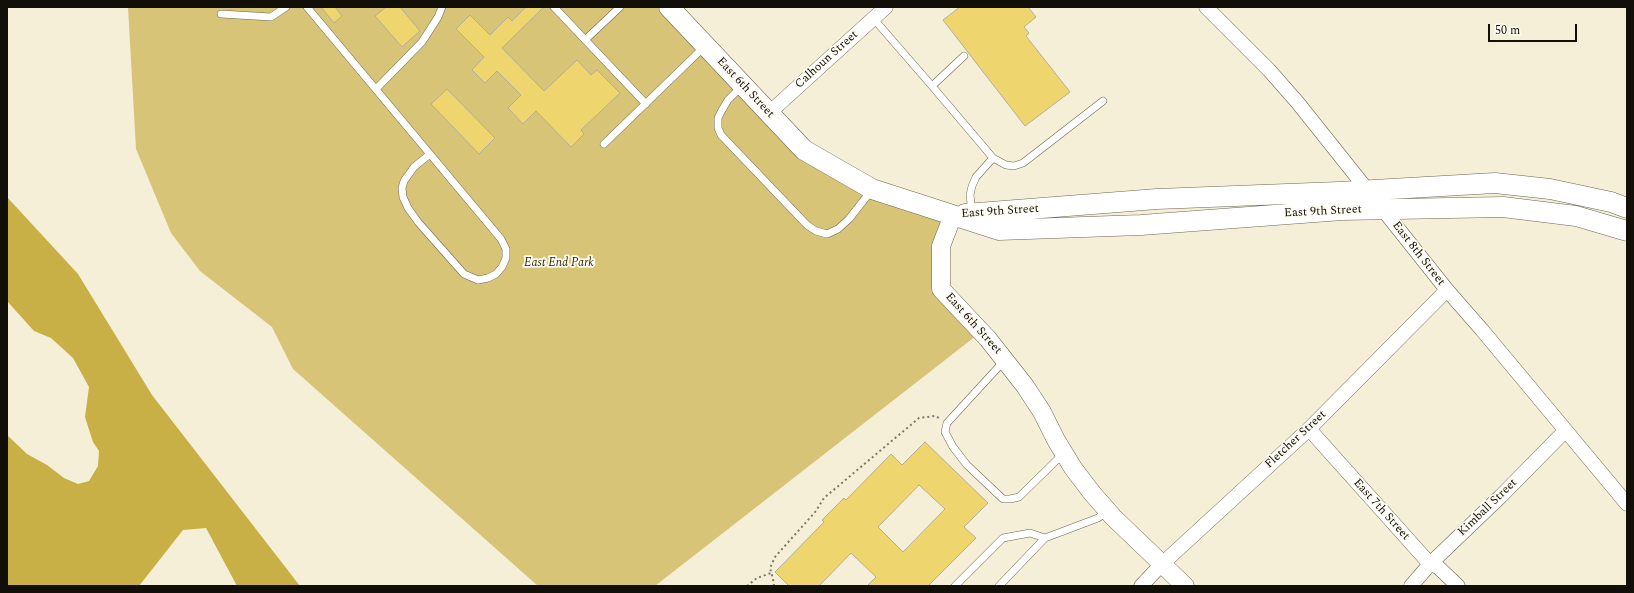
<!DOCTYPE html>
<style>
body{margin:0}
#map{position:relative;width:1634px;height:593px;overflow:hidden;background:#f5efd7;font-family:Spectral,serif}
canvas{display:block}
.frame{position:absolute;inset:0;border:8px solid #110f07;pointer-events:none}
.scale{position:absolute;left:1488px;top:24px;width:89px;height:18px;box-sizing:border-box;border:2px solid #110f07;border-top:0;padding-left:5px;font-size:12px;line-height:14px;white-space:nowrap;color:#110f07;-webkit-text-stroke:3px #fefcf2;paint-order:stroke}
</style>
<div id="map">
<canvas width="1634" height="593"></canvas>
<div class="frame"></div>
<div class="scale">50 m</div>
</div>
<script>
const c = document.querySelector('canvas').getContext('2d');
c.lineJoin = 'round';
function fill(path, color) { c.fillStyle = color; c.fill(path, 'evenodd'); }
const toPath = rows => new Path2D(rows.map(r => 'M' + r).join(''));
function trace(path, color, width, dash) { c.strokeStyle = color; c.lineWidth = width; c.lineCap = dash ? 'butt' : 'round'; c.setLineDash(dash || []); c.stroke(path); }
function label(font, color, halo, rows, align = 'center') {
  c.font = font + ' Spectral,serif'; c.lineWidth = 3.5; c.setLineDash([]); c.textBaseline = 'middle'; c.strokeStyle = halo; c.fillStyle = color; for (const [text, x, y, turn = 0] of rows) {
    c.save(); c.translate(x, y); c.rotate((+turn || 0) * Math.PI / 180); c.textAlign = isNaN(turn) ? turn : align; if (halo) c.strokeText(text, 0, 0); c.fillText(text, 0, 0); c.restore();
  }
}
fill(toPath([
 [128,7,666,7,831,165,953,215,941,289,981,332,655,586,538,586,293,369,272,327,200,271,171,233,136,149]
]), '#d7c477');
fill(toPath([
 [7,197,78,274,152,395,300,586,237,586,206,528,183,530,139,586,7,586,7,435,27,454,47,465,64,478,78,484,89,481,98,466,99,451,93,442,85,417,89,387,73,358,51,338,34,331,7,301]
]), '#c8af46');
const building = toPath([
 [321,7,335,7,342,16,334,23,321,7],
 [386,7,400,7,420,31,402,47,375,16,386,7],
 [526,7,544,7,502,48,544,91,577,60,591,75,597,70,620,93,581,130,584,134,571,147,536,111,523,124,508,108,521,95,497,71,485,83,472,70,484,57,456,29,470,15,490,35,508,17,512,21,526,7],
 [960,7,1028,7,1036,17,1024,27,1029,33,1026,36,1070,92,1025,126,943,20,960,7],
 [447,89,495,138,479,154,431,104,447,89],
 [925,442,988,503,964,527,976,538,928,586,867,586,876,577,851,553,819,586,789,586,775,572,824,522,822,520,844,498,846,500,891,454,902,465,925,442],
 [919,485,945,509,903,552,878,527,919,485]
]);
fill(building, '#efd56e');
trace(building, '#b4ae98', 1);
const service = toPath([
 [307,7,501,239,506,249,506,258,502,267,496,274,488,278,478,280,464,274,418,222,408,208,403,197,402,188,404,181,414,167,430,154],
 [554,7,646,104],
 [221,14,271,17,286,7],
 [873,18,932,86],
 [585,40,620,7],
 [964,56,932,86,993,158,1006,165,1014,166,1023,163,1103,101],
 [742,86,728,100,722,110,718,118,718,128,721,135,807,225,816,231,827,234,838,229,849,219,871,191],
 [376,89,422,42,438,17,442,7],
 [604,144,704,47],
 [972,212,970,195,972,186,976,177,993,158],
 [1004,361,947,423,945,432,953,447,967,465,1003,499,1010,499,1019,497,1064,453],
 [955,586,1003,538,1030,533,1045,538],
 [999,586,1045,538,1098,518,1107,511]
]);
const minor = toPath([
 [1206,7,1269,70,1298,103,1447,290,1482,330,1627,504],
 [769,113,886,7],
 [1309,429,1430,564,1438,567,1458,586],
 [1141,586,1162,564,1309,429,1447,290],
 [1411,586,1430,564,1501,496,1565,431]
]);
const tertiary = toPath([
 [953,215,941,246,941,289,988,339,1025,386,1042,412,1056,440,1073,468,1092,493,1113,517,1185,586]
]);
const secondary = toPath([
 [669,7,804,150,872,189,999,230,1141,225,1342,210,1503,207,1576,216,1627,231],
 [965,214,1157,199,1339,192,1495,183,1550,189,1611,202,1627,208]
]);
trace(service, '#6b6651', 8);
trace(minor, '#6b6651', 15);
trace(tertiary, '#6b6651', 19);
trace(secondary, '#6b6651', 21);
trace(toPath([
 [747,586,757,578,771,573],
 [774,586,773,579,770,568,775,557,816,511,824,498,919,418,935,416,939,418]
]), '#7c7869', 2, [2, 3]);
trace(service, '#fff', 7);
trace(minor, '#fff', 14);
trace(tertiary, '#fff', 18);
trace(secondary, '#fff', 20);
label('12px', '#110f07', '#fefcf2', [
 ["Calhoun Street",827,60,-42],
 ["East 6th Street",745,88,47],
 ["East 9th Street",1000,212,-4],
 ["East 9th Street",1323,212,-3],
 ["East 8th Street",1418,254,52],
 ["East 6th Street",973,324,48],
 ["Fletcher Street",1296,440,-43],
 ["Kimball Street",1488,508,-44],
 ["East 7th Street",1381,510,48]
]);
label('italic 12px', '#352b00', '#fefcf2', [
 ["East End Park",559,264]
]);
</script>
